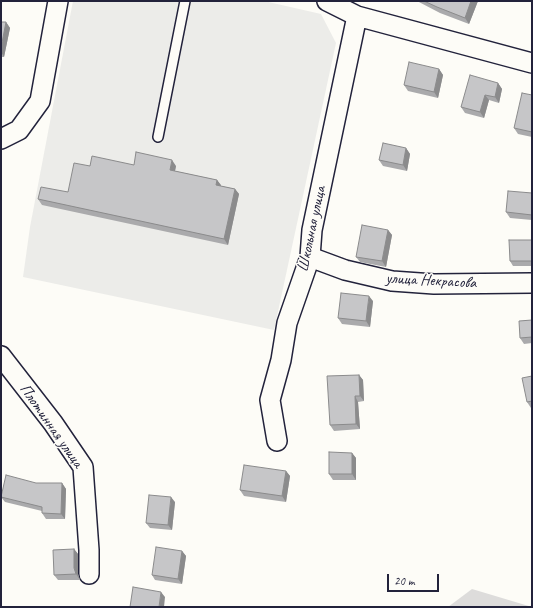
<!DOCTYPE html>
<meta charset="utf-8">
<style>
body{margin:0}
#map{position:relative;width:533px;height:608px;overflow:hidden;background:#fdfcf7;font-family:Caveat,sans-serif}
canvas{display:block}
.frame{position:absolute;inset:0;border:2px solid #22223b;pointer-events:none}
.scale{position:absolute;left:387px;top:574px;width:52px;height:18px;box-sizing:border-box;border:2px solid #22223b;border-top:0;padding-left:5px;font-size:12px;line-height:14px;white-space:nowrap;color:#22223b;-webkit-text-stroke:3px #fdfcf7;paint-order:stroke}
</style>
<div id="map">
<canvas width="533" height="608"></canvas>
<div class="frame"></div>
<div class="scale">20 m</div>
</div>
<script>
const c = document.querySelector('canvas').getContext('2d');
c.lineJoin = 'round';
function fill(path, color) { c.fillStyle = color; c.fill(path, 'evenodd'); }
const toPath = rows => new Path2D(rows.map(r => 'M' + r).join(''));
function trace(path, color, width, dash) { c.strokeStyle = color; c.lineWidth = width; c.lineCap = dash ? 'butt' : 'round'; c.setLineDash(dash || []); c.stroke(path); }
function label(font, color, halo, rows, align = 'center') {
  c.font = font + ' Caveat,sans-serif'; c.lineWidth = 3; c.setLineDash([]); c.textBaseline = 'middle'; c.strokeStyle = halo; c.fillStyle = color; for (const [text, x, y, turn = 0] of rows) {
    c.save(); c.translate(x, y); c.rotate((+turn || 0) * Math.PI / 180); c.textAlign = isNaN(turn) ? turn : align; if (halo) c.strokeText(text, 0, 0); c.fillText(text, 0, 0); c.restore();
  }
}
fill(toPath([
 [73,1,264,1,321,14,336,43,274,330,23,277,30,227]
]), '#ecece9');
fill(toPath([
 [472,589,532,607,448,607]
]), '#dddcdb');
const lane = toPath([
 [158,137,185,1]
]);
const street = toPath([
 [327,1,357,16,532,63],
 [1,139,19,130,40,101,58,1],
 [310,257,345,270,392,281,434,284,532,283],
 [1,356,53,423,83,467,89,550,89,574],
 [277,441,270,400,281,360,287,323,310,257,312,230,357,16]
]);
trace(lane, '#22223b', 12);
trace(street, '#22223b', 22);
trace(lane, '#fdfcf7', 9);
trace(street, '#fdfcf7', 19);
fill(toPath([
 [417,1,478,1,469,24,440,13],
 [1,22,6,22,10,28,4,57,1,57],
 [439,69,443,75,438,98,408,91,404,85],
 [498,83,502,89,499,103,489,100,484,118,465,113,461,107],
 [532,95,532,137,518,134,514,128],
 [406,148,410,154,407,171,383,166,379,160],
 [134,165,176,166,175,171,217,180,221,186,235,189,239,194,228,245,42,205,38,199,68,192,90,166],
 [532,193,532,220,510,218,506,212],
 [388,230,392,235,386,267,360,262,356,257],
 [532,240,532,266,513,266,510,261],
 [373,301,370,327,342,324,338,318],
 [532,320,532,343,524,344,520,338],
 [359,375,363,380,364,401,358,402,360,429,334,431,330,425],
 [532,376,532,408,531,408,527,402],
 [352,453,356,458,356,480,333,480,329,474],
 [286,471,290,476,286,502,244,496,240,490],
 [62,483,66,489,65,519,46,519,42,513,42,511,5,502,1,497],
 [175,502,172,530,150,528,146,523],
 [74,549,78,554,78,574,80,580,58,580,54,575],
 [182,551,186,556,182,584,155,580,152,575]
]), '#aaaaac');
fill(toPath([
 [471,1,478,1,469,24,465,18],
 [6,22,10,28,4,57,1,52,1,48],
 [439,69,443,75,438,98,434,92],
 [498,83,502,89,499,103,495,97],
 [485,95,489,100,484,118,480,112],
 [406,148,410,154,407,171,403,165],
 [172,160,176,166,174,175,170,170],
 [217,180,221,185,220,190,216,185],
 [235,189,239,194,228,245,224,239],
 [388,230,392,235,386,267,382,261],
 [369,296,373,301,370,327,366,321],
 [359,375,363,380,364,401,360,396],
 [355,396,358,402,360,429,356,424],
 [352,453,356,458,356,480,352,474],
 [286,471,290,476,286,502,282,496],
 [62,483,66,489,65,519,61,514],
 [171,497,175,502,172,530,168,525],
 [74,549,78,554,78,574,80,580,76,574,74,568],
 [182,551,186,556,182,584,178,579],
 [161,592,165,597,164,607,159,607]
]), '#8b8b8c');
const building = toPath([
 [424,1,471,1,465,18,437,7,424,1],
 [1,22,6,22,1,48,1,22],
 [409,62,439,69,434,92,404,85,409,62],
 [470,75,498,83,495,97,485,95,480,112,461,107,470,75],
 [522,93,532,95,532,132,514,128,522,93],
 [383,143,406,148,403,165,379,160,383,143],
 [136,152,172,160,170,170,217,180,216,185,235,189,224,239,38,199,41,187,68,192,74,163,90,166,92,156,134,165,136,152],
 [508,191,532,193,532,215,506,212,508,191],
 [362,225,388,230,382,261,356,257,362,225],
 [509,240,532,240,532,261,510,261,509,240],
 [341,293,369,296,366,321,338,318,341,293],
 [532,320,532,337,520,338,519,321,532,320],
 [359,375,360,396,355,396,356,424,330,425,327,376,359,375],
 [532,376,532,401,527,402,522,378,532,376],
 [329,452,352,453,352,474,329,474,329,452],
 [244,465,286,471,282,496,240,490,244,465],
 [6,475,36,483,62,483,61,514,42,513,42,507,1,497,6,475],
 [149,495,171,497,168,525,146,523,149,495],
 [156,547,182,551,178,579,152,575,156,547],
 [74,549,74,568,76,574,54,575,53,550,74,549],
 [133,587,161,592,159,607,130,607,133,587]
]);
fill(building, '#c6c6c8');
trace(building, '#8b8b8c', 1);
label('16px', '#22223b', '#fdfcf7', [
 ["Школьная улица",312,229,-78],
 ["улица Некрасова",431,281,3],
 ["Плотинная улица",51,426,55]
]);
</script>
